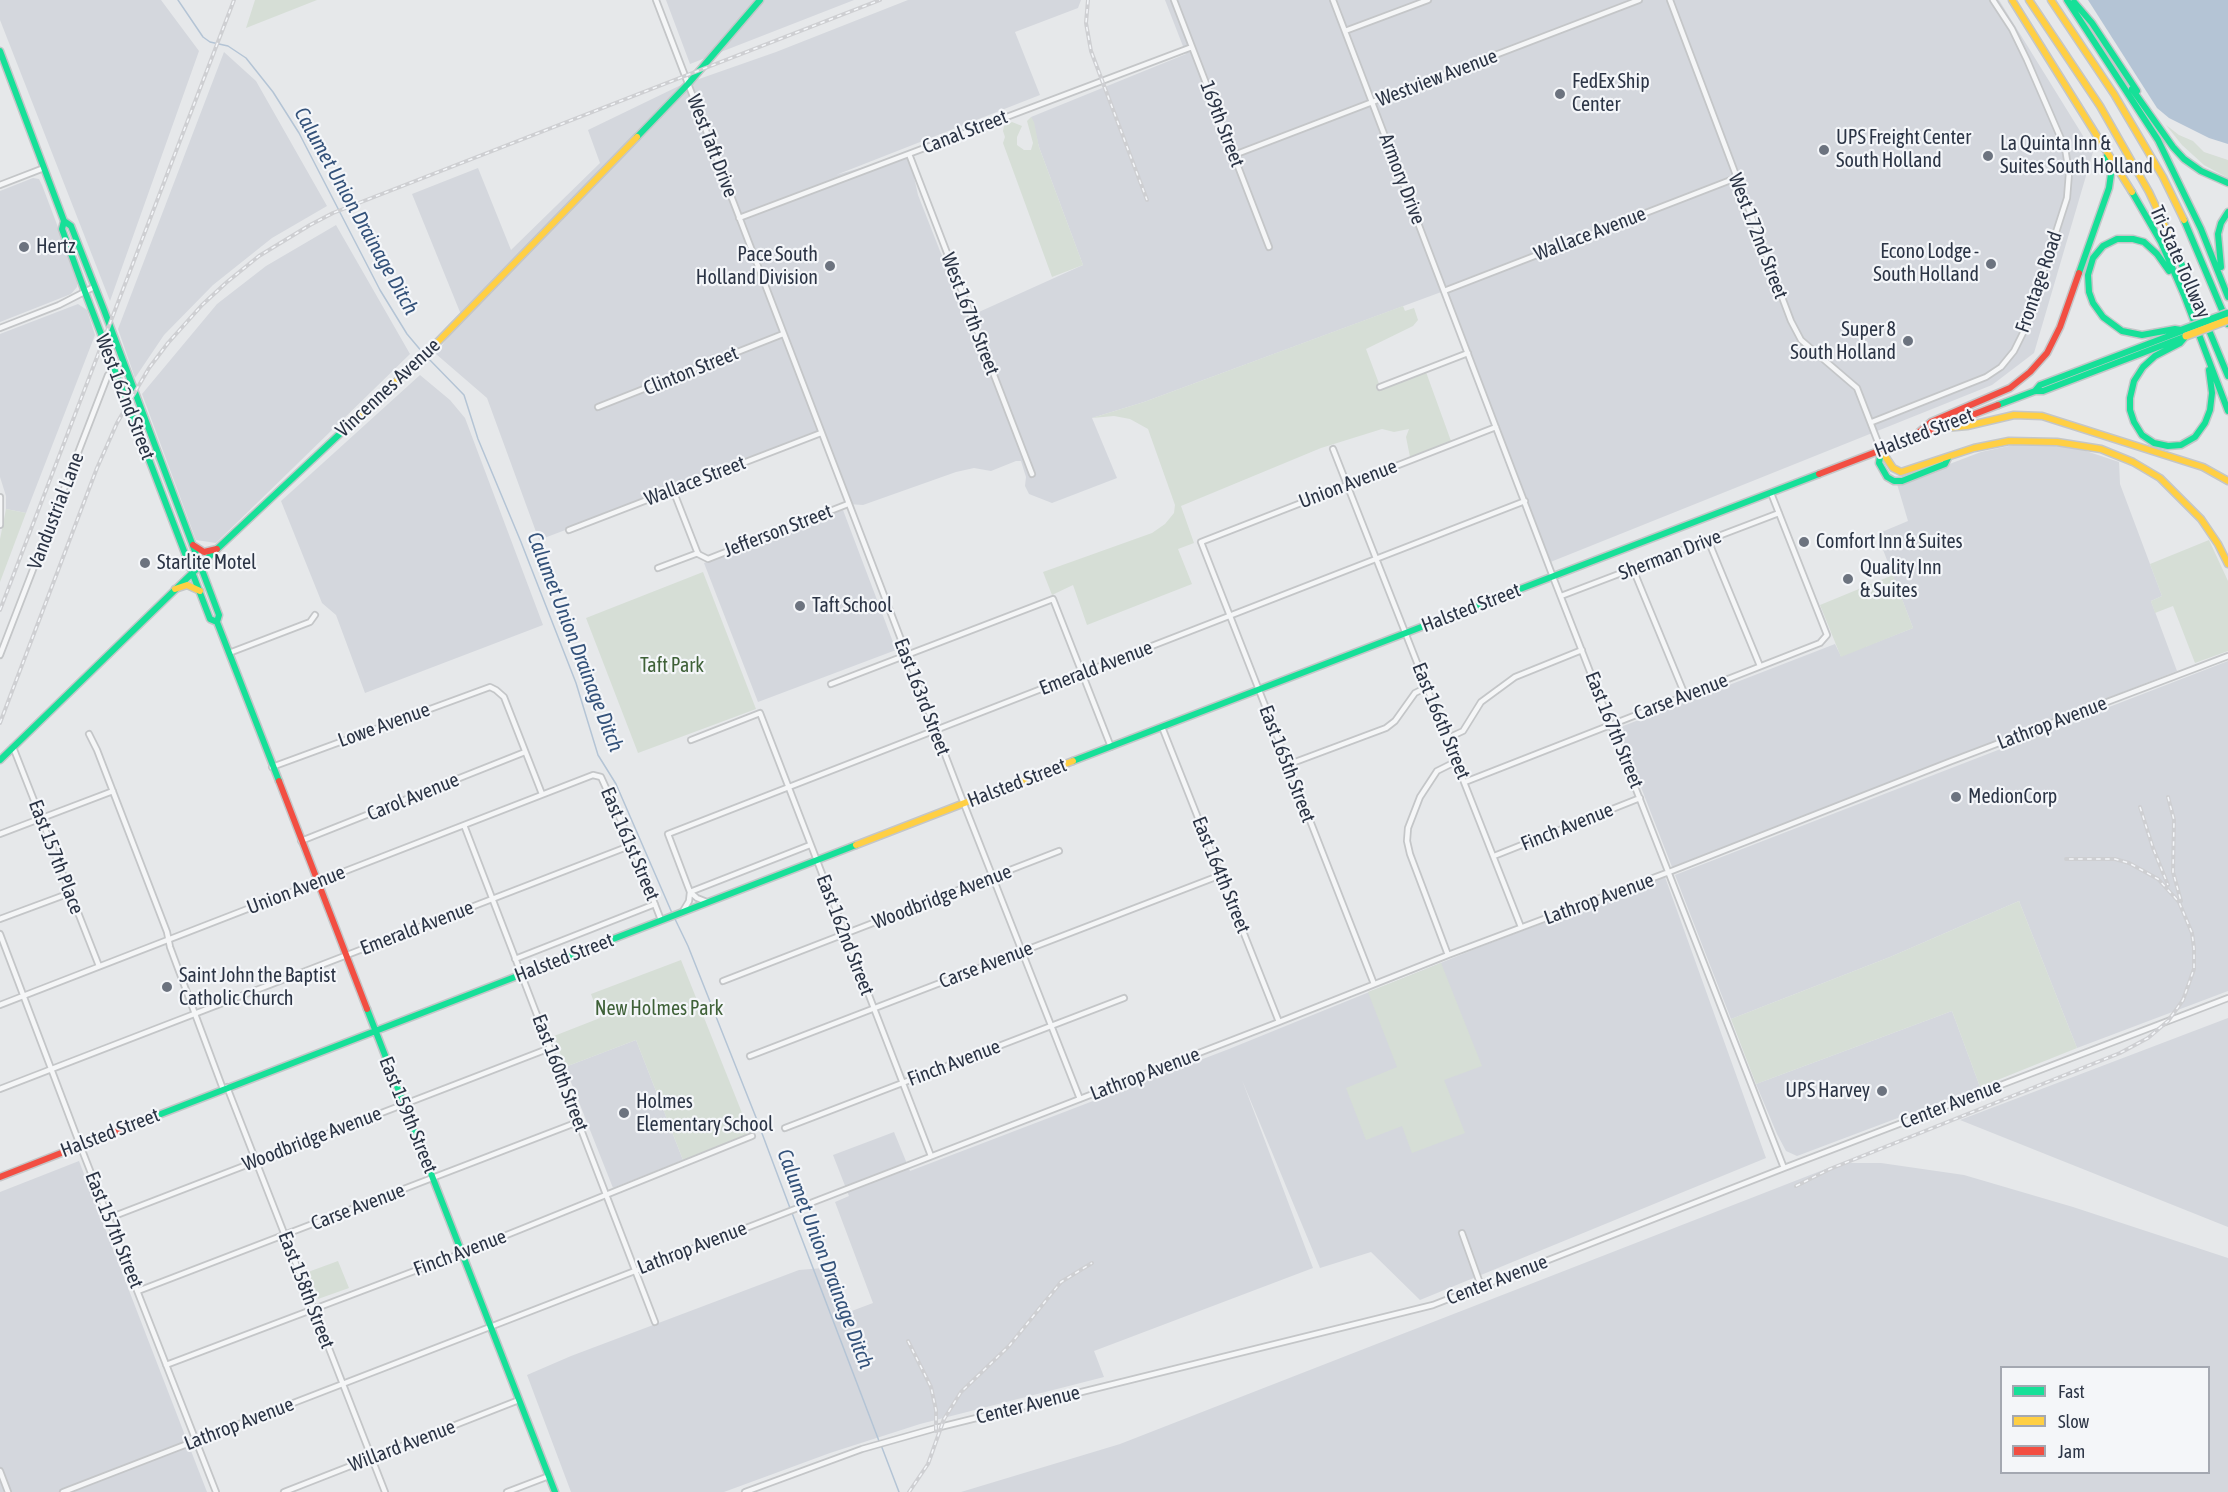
<!DOCTYPE html>
<style>
body{margin:0}
#map{position:relative;width:2228px;height:1492px;overflow:hidden;background:#e6e8ea;font-family:"Asap Condensed",sans-serif}
canvas{display:block}
.legend{position:absolute;left:2000px;top:1366px;width:210px;height:108px;box-sizing:border-box;background:#f4f6f9;border:2px solid #a4a8b1;margin:0;padding:8px 10px;list-style:none;font-size:18px;color:#2b3445}
.legend li{display:flex;align-items:center;gap:12px;height:30px}
.legend b{width:30px;border:2px solid #a4a8b1}
</style>
<div id="map">
<canvas width="2228" height="1492"></canvas>
<ul class="legend">
<li><b style="height:8px;background:#16e098"></b>Fast</li>
<li><b style="height:8px;background:#ffcf43"></b>Slow</li>
<li><b style="height:8px;background:#f24e42"></b>Jam</li>
</ul>
</div>
<script>
const c = document.querySelector('canvas').getContext('2d');
c.lineJoin = 'round';
function fill(path, color) { c.fillStyle = color; c.fill(path, 'evenodd'); }
const toPath = rows => new Path2D(rows.map(r => 'M' + r).join(''));
function trace(path, color, width, dash) { c.strokeStyle = color; c.lineWidth = width; c.lineCap = dash ? 'butt' : 'round'; c.setLineDash(dash || []); c.stroke(path); }
function label(font, color, halo, rows, align = 'center') {
  c.font = font + ' "Asap Condensed",sans-serif'; c.lineWidth = 4.5; c.setLineDash([]); c.textBaseline = 'middle'; c.strokeStyle = halo; c.fillStyle = color; for (const [text, x, y, turn = 0] of rows) {
    c.save(); c.translate(x, y); c.rotate((+turn || 0) * Math.PI / 180); c.textAlign = isNaN(turn) ? turn : align; if (halo) c.strokeText(text, 0, 0); c.fillText(text, 0, 0); c.restore();
  }
}
fill(toPath([
 [0,0,161,0,199,51,110,301,0,20],
 [666,0,854,0,690,64],
 [908,0,1081,0,1078,8,1015,32,1040,95,836,175,909,154,918,195,940,251,970,316,1083,265,1039,147,1031,117,1186,54,1165,0,1999,0,2093,152,2034,353,1992,385,1548,563,1444,291,1144,402,1092,418,1117,478,1052,503,1029,494,1025,486,1026,477,1021,461,1016,461,991,471,974,468,956,472,863,505,848,504,821,433,539,540,487,398,436,354,462,317,412,194,478,168,511,250,600,163,588,130,679,86,776,52],
 [224,52,256,81,327,206,272,238,213,285,164,335,135,378,118,329],
 [33,178,39,179,42,185,78,280,77,287,71,294,0,322,0,191],
 [336,225,410,354,216,543,196,540,142,394,217,304,266,266],
 [78,304,87,310,95,335,26,513,6,509,6,496,0,477,0,334],
 [420,375,450,400,465,418,543,625,365,693,336,615,322,603,281,501],
 [2018,444,2074,447,2119,462,2120,484,2162,596,2151,601,2177,671,1672,867,1618,728,1835,644,1841,656,1913,628,1877,534,1908,521,1897,484,1981,452],
 [843,510,896,650,758,702,704,563],
 [2228,661,2228,991,2077,1048,2019,901,1890,957,1731,1019,1675,875],
 [1665,877,1766,1158,1420,1300,1371,1252,1320,1268,1242,1080,1313,1268,1094,1351,1104,1377,920,1424,830,1453,724,1492,571,1492,527,1375,571,1356,799,1270,823,1268,841,1315,873,1303,835,1202,849,1196,833,1155,894,1132,910,1171,1229,1049,1480,947],
 [1952,1011,1980,1087,1797,1156,1786,1151,1777,1134,1756,1084],
 [2228,1018,2228,1227,1960,1120],
 [636,1040,683,1160,613,1188,565,1067],
 [79,1161,186,1438,207,1492,0,1492,0,1192],
 [1841,1163,1881,1163,1964,1175,2073,1207,2228,1258,2228,1492,961,1492,1120,1444],
 [2002,1368,2208,1368,2208,1472,2002,1472]
]), '#d4d7dd');
fill(toPath([
 [255,0,317,0,246,28],
 [1031,117,1034,122,1039,147,1083,265,1052,277,1003,143,1005,137,1003,131,1004,126,1012,122,1022,126,1017,137,1017,145,1024,150,1031,150,1033,143,1027,121],
 [2166,125,2179,135,2193,141,2204,152,2228,160,2228,178,2204,165,2182,145],
 [1403,306,1405,311,1414,308,1418,320,1413,326,1366,349,1381,389,1426,372,1451,441,1410,457,1406,437,1409,429,1394,432,1382,429,1321,448,1181,506,1194,543,1178,549,1192,584,1087,625,1073,585,1052,595,1043,572,1152,533,1165,524,1174,513,1175,505,1148,429,1130,419,1114,416,1092,418,1144,402],
 [6,509,26,513,0,582,0,539],
 [2209,540,2228,581,2228,651,2195,663,2173,606,2155,613,2151,601,2162,596,2150,564],
 [703,572,756,709,638,753,586,618],
 [1893,575,1913,628,1841,657,1820,605],
 [2019,901,2077,1048,1980,1087,1952,1011,1756,1084,1731,1019,1890,957],
 [681,960,750,1133,683,1160,636,1040,565,1067,554,1036,600,1018,591,994],
 [1441,963,1482,1066,1444,1080,1465,1133,1412,1153,1402,1126,1366,1140,1346,1088,1397,1067,1368,992],
 [338,1261,349,1288,318,1299,308,1272]
]), '#d6ded6');
fill(toPath([
 [2088,0,2228,0,2228,144,2209,138,2169,118,2157,108]
]), '#b4c4d5');
trace(toPath([
 [178,0,203,37,210,42,228,46,246,58,273,92,299,133,380,290,407,334,423,353],
 [426,356,464,395,478,439,521,542,576,683,598,755,616,784,672,913],
 [674,917,688,946,757,1120,790,1208],
 [792,1213,879,1441],
 [881,1445,899,1492]
]), '#b4c4d5', 1.5);
const street = toPath([
 [656,0,964,804,1080,1099],
 [1174,0,1269,247],
 [1333,0,1553,577,1784,1168],
 [1670,0,1791,321,1801,340,1857,388,1881,450],
 [1345,31,1428,0],
 [909,154,1032,474],
 [1234,155,1639,0],
 [0,185,44,168],
 [739,218,1192,47],
 [1444,291,1736,178],
 [0,328,59,305,94,287],
 [1380,387,1468,353],
 [598,407,783,334],
 [1872,422,1986,377,2001,367,2014,351,2025,329,2067,198,2069,173,2065,148,2027,60,2012,29,1993,0],
 [1333,449,1521,927],
 [673,490,698,554,708,559,848,504],
 [0,497,0,525],
 [569,530,821,433],
 [1708,540,1760,666],
 [658,568,698,553],
 [1633,569,1685,695],
 [1561,596,1779,513],
 [229,653,310,622,315,615],
 [0,655,108,375,114,369],
 [831,684,1053,599,1111,747],
 [1162,727,1279,1022],
 [89,734,97,750,167,932,170,947,223,1089],
 [1448,738,1463,731,1481,702,1515,677,1582,650],
 [691,740,760,713,931,1156],
 [13,747,99,966],
 [1287,765,1386,728,1395,721,1415,693,1427,687],
 [272,767,490,687,496,690,504,697,542,794],
 [1465,782,1820,643,1827,635,1771,493],
 [464,825,655,1322],
 [0,834,113,791],
 [301,841,525,752],
 [1494,856,1640,798],
 [690,892,810,845],
 [707,902,697,898,690,892,668,834,1525,501],
 [683,911,689,901,690,892],
 [0,919,70,893],
 [0,934,80,1145,216,1492],
 [1448,955,1410,854,1407,841,1408,828,1420,797,1437,771,1457,761],
 [515,959,655,904],
 [723,981,1059,851],
 [1374,984,1201,542,1496,427],
 [0,1005,593,775,601,777,632,845,661,920],
 [750,1056,1221,875],
 [227,1087,385,1492],
 [0,1089,632,845],
 [785,1128,1124,998],
 [109,1218,550,1048],
 [1462,1233,1481,1286],
 [138,1291,578,1122],
 [166,1365,462,1253,752,1136],
 [0,1471,8,1492],
 [63,1492,1279,1022,1448,955,1669,872,1949,762,2228,656],
 [284,1492,519,1400],
 [507,1492,549,1476],
 [745,1492,862,1449,936,1428,1433,1305,1784,1168,2228,998]
]);
const fast = toPath([
 [2067,0,2158,140,2201,229,2228,297],
 [2074,2,2092,23,2137,91],
 [0,51,64,221,71,226,104,310,219,615,217,622],
 [2132,89,2173,147,2184,159,2201,171,2228,183],
 [637,137,688,84,760,0],
 [2132,192,2161,242,2184,295,2228,411],
 [2184,220,2228,324],
 [64,221,62,229,85,292,210,619,217,622,279,781],
 [2172,241,2228,376],
 [2221,267,2218,234,2221,223,2228,212],
 [2169,271,2157,254,2144,242,2133,239,2117,239,2103,246,2093,258,2088,275,2089,292,2093,303,2103,317,2122,331,2142,335,2175,329,2182,330],
 [2079,273,2109,188,2111,174,2107,156],
 [2186,336,2180,343,2155,356,2143,367,2134,381,2130,398,2130,410,2134,422,2142,435,2154,443,2168,446,2181,445,2195,437,2205,423,2210,410,2212,393,2209,370],
 [2035,391,2040,385,2182,331],
 [1998,405,2035,391,2043,391,2184,337],
 [1881,450,1879,463,1887,477,1894,481,1902,481,1945,464,1948,458],
 [0,760,217,549,345,429],
 [1073,761,1819,474],
 [367,1009,555,1492],
 [148,1119,856,845]
]);
const slow = toPath([
 [2012,0,2132,192],
 [2029,0,2100,106,2149,192,2172,241],
 [2051,0,2114,94,2163,177,2184,220],
 [345,429,427,353,637,137],
 [1934,429,1967,426,2014,415,2042,416,2203,467,2228,481],
 [1881,450,1893,468,1901,472,1974,448,2009,441,2057,442,2101,449,2133,462,2160,478,2201,519,2218,544,2228,564],
 [175,589,187,585,200,591],
 [856,845,1073,761]
]);
const jam = toPath([
 [1912,438,1931,422,2010,388,2030,372,2047,353,2060,327,2079,273],
 [1819,474,1998,405],
 [193,545,204,552,217,549],
 [279,781,367,1009],
 [0,1177,148,1119]
]);
trace(street, '#c4c6c8', 8);
trace(fast, '#c4c6c8', 9);
trace(slow, '#c4c6c8', 9);
trace(jam, '#c4c6c8', 9);
trace(street, '#f5f6f7', 4.5);
trace(fast, '#16e098', 6);
trace(slow, '#ffcf43', 6);
trace(jam, '#f24e42', 6);
const rail = toPath([
 [1088,0,1086,23,1091,51,1147,200],
 [0,610,234,0],
 [0,723,97,468,117,423,149,368,168,343,202,305,227,282,259,256,310,225,333,213,880,0],
 [2168,797,2174,820,2173,872,2181,901],
 [2140,807,2153,848,2168,885],
 [1796,1186,1830,1169,2120,1053,2148,1038,2168,1021,2183,1000,2194,969,2194,948,2192,933,2179,902,2158,879,2129,863,2115,859,2066,859],
 [908,1341,931,1387,936,1410,936,1431],
 [909,1492,928,1464,944,1419,961,1392,1009,1346,1061,1282,1092,1263]
]);
trace(rail, '#cecfd2', 4);
trace(rail, '#f4f6f9', 1.5, [4.5]);
const fastBridge = toPath([
 [2182,330,2228,313]
]);
const slowBridge = toPath([
 [2186,336,2228,320]
]);
trace(fastBridge, '#c2c5c8', 10, []);
trace(slowBridge, '#c2c5c8', 10, []);
trace(fastBridge, '#16e098', 7);
trace(slowBridge, '#ffcf43', 7);
for (const [x, y, r, color] of [
 [1560,94,6,"#6c737f"],
 [1824,150,6,"#6c737f"],
 [1988,156,6,"#6c737f"],
 [24,247,6,"#6c737f"],
 [1991,264,6,"#6c737f"],
 [830,266,6,"#6c737f"],
 [1908,341,6,"#6c737f"],
 [1804,542,6,"#6c737f"],
 [145,563,6,"#6c737f"],
 [1848,579,6,"#6c737f"],
 [800,606,6,"#6c737f"],
 [1956,797,6,"#6c737f"],
 [167,987,6,"#6c737f"],
 [1882,1091,6,"#6c737f"],
 [624,1113,6,"#6c737f"]
]) { const dot = new Path2D(); dot.arc(x, y, r, 0, 2 * Math.PI); c.fillStyle = color; c.fill(dot); trace(dot, '#f4f6f9', 2); }
label('20px', '#2b3445', '#f4f6f9', [
 ["Westview Avenue",1437,78,-21],
 ["169th Street",1222,124,69],
 ["Canal Street",965,132,-21],
 ["West Taft Drive",712,146,69],
 ["Armory Drive",1402,179,69],
 ["Wallace Avenue",1590,234,-21],
 ["West 172nd Street",1758,236,69],
 ["Tri-State Tollway",2180,262,66],
 ["Frontage Road",2039,282,-71],
 ["West 167th Street",970,314,69],
 ["Clinton Street",691,371,-22],
 ["Vincennes Avenue",388,388,-43],
 ["West 162nd Street",125,397,69],
 ["Halsted Street",1924,433,-21],
 ["Wallace Street",695,481,-21],
 ["Union Avenue",1348,484,-21],
 ["Vandustrial Lane",56,511,-69],
 ["Jefferson Street",778,531,-21],
 ["Sherman Drive",1670,555,-21],
 ["Halsted Street",1471,608,-21],
 ["Emerald Avenue",1096,668,-21],
 ["East 163rd Street",922,697,69],
 ["Carse Avenue",1681,697,-21],
 ["East 166th Street",1441,721,68],
 ["Lathrop Avenue",2052,723,-21],
 ["Lowe Avenue",384,725,-20],
 ["East 167th Street",1614,730,68],
 ["East 165th Street",1287,764,69],
 ["Halsted Street",1017,783,-21],
 ["Carol Avenue",413,797,-22],
 ["Finch Avenue",1567,827,-22],
 ["East 161st Street",630,844,67],
 ["East 157th Place",56,857,69],
 ["East 164th Street",1221,875,68],
 ["Union Avenue",296,890,-21],
 ["Woodbridge Avenue",942,897,-21],
 ["Lathrop Avenue",1599,899,-20],
 ["Emerald Avenue",417,928,-21],
 ["East 162nd Street",845,935,69],
 ["Halsted Street",564,958,-21],
 ["Carse Avenue",986,965,-21],
 ["Finch Avenue",954,1063,-21],
 ["East 160th Street",560,1073,69],
 ["Lathrop Avenue",1145,1074,-21],
 ["Center Avenue",1951,1104,-21],
 ["East 159th Street",408,1115,68],
 ["Halsted Street",110,1133,-21],
 ["Woodbridge Avenue",312,1139,-21],
 ["Carse Avenue",358,1207,-21],
 ["East 157th Street",114,1230,68],
 ["Lathrop Avenue",692,1248,-21],
 ["Finch Avenue",460,1253,-21],
 ["Center Avenue",1497,1280,-21],
 ["East 158th Street",306,1290,69],
 ["Center Avenue",1028,1405,-14],
 ["Lathrop Avenue",239,1424,-21],
 ["Willard Avenue",402,1446,-21]
]);
label('20px', '#2b3445', '#f4f6f9', [
 ["FedEx Ship",1572,82],
 ["Center",1572,105],
 ["UPS Freight Center",1836,138],
 ["South Holland",1836,161],
 ["La Quinta Inn &",2000,144],
 ["Suites South Holland",2000,167],
 ["Hertz",36,247],
 ["Econo Lodge -",1979,252,"right"],
 ["South Holland",1979,275,"right"],
 ["Pace South",818,255,"right"],
 ["Holland Division",818,278,"right"],
 ["Super 8",1896,330,"right"],
 ["South Holland",1896,353,"right"],
 ["Comfort Inn & Suites",1816,542],
 ["Starlite Motel",157,563],
 ["Quality Inn",1860,568],
 ["& Suites",1860,591],
 ["Taft School",812,606],
 ["MedionCorp",1968,797],
 ["Saint John the Baptist",179,976],
 ["Catholic Church",179,999],
 ["UPS Harvey",1870,1091,"right"],
 ["Holmes",636,1102],
 ["Elementary School",636,1125]
], 'left');
label('20px', '#3f6138', '#f4f6f9', [
 ["Taft Park",672,666],
 ["New Holmes Park",659,1009]
]);
label('italic 21px', '#34527a', '#f4f6f9', [
 ["Calumet Union Drainage Ditch",356,211,61],
 ["Calumet Union Drainage Ditch",575,642,69],
 ["Calumet Union Drainage Ditch",825,1259,69]
]);
</script>
